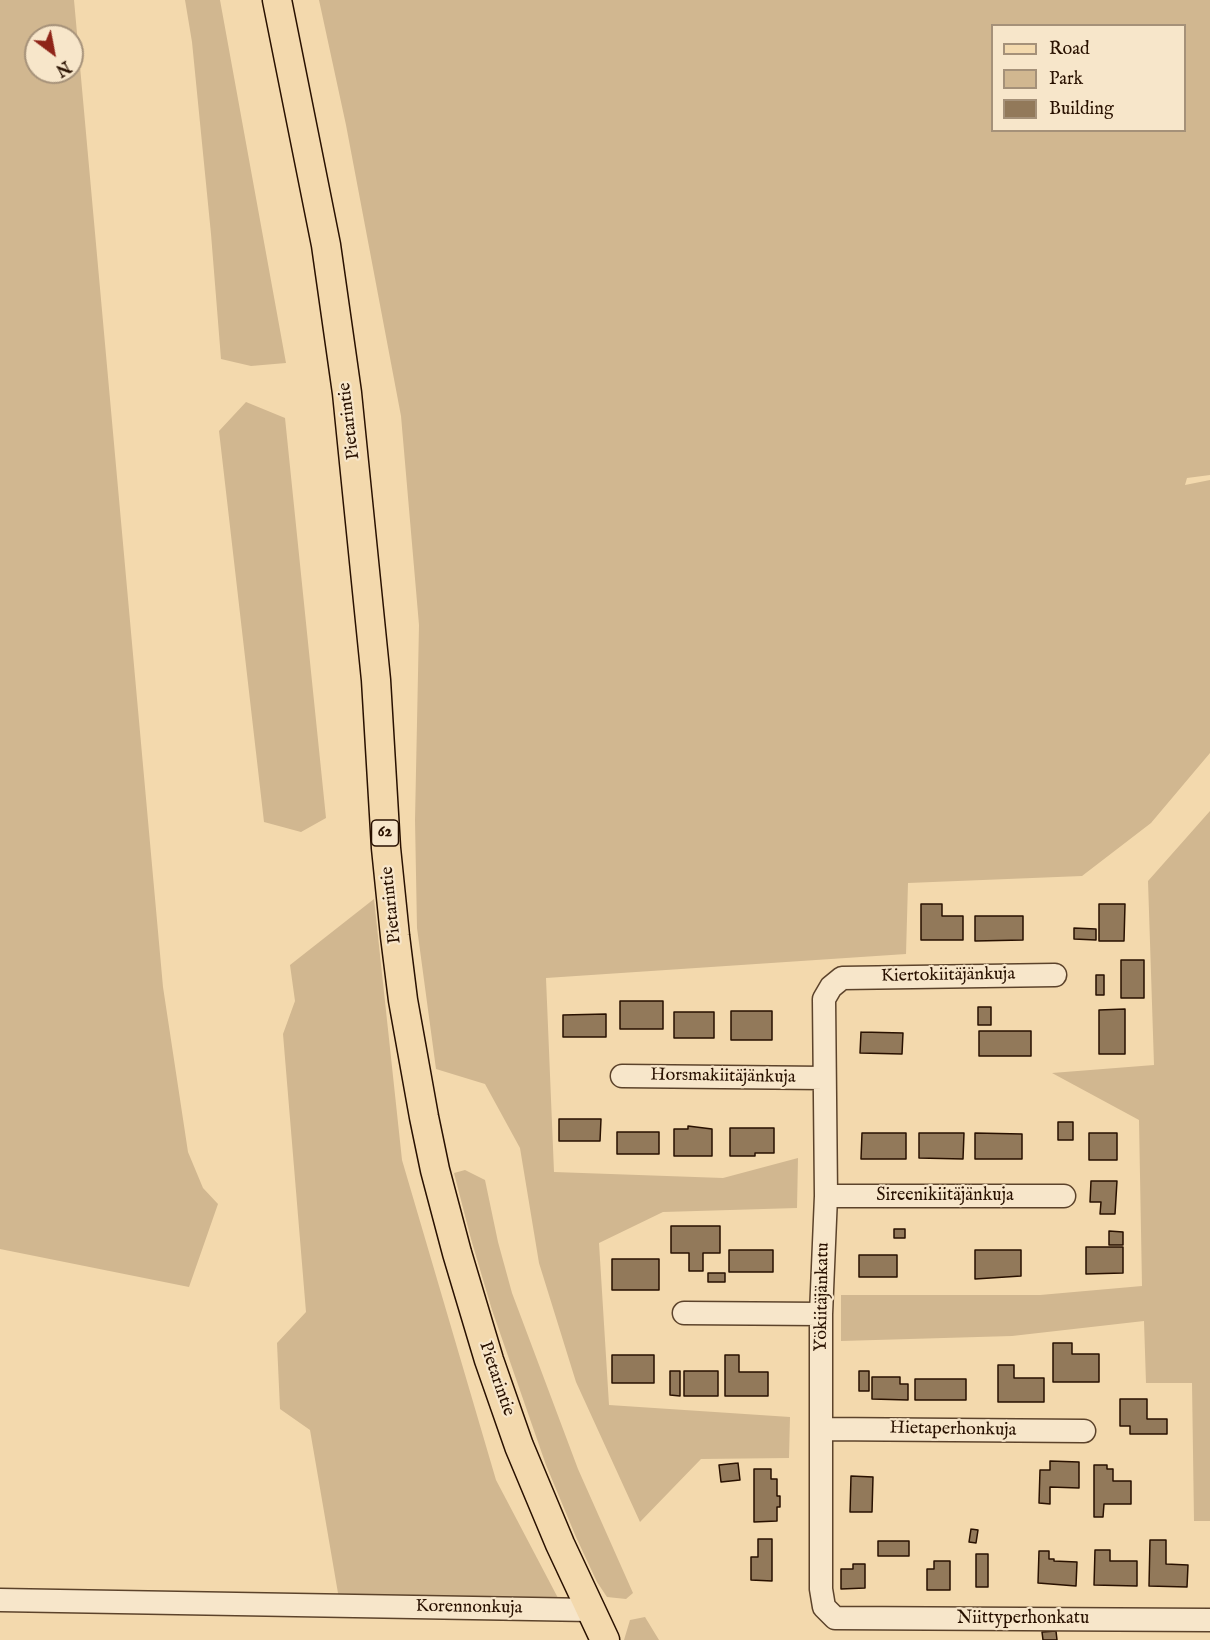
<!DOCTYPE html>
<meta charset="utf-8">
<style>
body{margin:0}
#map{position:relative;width:1210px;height:1640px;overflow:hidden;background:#f3d9ad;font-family:"IM FELL English",serif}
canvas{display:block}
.legend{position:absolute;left:991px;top:24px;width:195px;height:108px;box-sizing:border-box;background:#f7e6ca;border:2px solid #a59179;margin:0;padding:8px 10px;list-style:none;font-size:18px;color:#291100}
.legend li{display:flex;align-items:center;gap:12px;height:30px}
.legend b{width:30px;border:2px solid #a59179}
.north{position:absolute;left:24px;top:24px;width:60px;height:60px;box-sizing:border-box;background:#f7e6ca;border:2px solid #a59179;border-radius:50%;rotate:148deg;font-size:16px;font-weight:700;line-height:24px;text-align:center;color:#291100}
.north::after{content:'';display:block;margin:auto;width:21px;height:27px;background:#8f2418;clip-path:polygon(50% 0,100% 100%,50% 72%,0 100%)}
</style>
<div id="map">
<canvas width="1210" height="1640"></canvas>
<ul class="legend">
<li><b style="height:8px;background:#f3d9ad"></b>Road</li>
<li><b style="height:16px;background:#d1b790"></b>Park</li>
<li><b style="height:16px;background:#92795a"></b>Building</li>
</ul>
<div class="north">N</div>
</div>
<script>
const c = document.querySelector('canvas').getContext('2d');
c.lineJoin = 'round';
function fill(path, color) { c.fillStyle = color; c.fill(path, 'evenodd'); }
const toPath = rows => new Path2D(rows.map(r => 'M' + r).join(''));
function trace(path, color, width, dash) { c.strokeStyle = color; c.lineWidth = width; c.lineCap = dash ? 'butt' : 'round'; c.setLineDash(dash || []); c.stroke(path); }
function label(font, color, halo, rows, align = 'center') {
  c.font = font + ' "IM FELL English",serif'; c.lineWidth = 4.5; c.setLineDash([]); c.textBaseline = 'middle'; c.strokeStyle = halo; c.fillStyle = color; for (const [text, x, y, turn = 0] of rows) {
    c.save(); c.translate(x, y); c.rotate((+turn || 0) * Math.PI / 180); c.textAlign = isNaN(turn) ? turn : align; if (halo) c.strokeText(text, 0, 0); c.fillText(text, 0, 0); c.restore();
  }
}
fill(toPath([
 [0,0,74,0,163,987,188,1152,203,1188,218,1204,189,1287,0,1249],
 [36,36,72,36,72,72,36,72],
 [185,0,220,0,286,363,251,366,221,359,211,234,192,42],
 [319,0,1210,0,1210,475,1187,478,1185,485,1210,480,1210,753,1151,823,1082,876,908,883,906,954,546,978,554,1172,723,1178,798,1158,797,1208,663,1212,599,1243,609,1405,790,1417,789,1458,701,1459,640,1522,576,1382,539,1263,520,1148,485,1084,436,1069,417,928,415,820,419,625,401,416,346,125],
 [992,26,1184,26,1184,130,992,130],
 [246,402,285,418,326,818,301,832,264,822,219,431],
 [1210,811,1210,1521,1194,1521,1192,1383,1146,1383,1144,1321,1012,1336,841,1341,841,1295,1040,1295,1142,1286,1139,1120,1052,1073,1154,1065,1148,881],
 [374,899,402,1160,496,1480,558,1598,339,1599,310,1430,280,1409,277,1343,306,1312,283,1034,295,1001,290,965],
 [465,1170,485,1180,498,1242,512,1293,578,1469,633,1593,626,1599,607,1597,597,1582,576,1537,546,1465,492,1310,471,1239,454,1173],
 [645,1617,659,1640,624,1640,630,1620]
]), '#d1b790');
const building = toPath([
 [921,904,942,904,942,916,963,916,963,940,921,940,921,904],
 [1099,904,1125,904,1124,941,1099,941,1099,904],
 [975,916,1023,916,1023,940,975,941,975,916],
 [1074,928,1096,929,1096,940,1074,939,1074,928],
 [1121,960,1144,960,1144,998,1121,998,1121,960],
 [1096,975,1104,975,1104,995,1096,995,1096,975],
 [620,1001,663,1001,663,1029,620,1029,620,1001],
 [978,1007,991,1007,991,1025,978,1025,978,1007],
 [1125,1009,1125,1054,1099,1054,1099,1010,1125,1009],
 [731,1011,772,1011,772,1040,731,1040,731,1011],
 [674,1012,714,1012,714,1038,674,1038,674,1012],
 [606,1014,606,1037,563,1037,563,1015,606,1014],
 [979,1031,1031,1031,1031,1056,979,1056,979,1031],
 [861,1032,903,1033,902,1054,860,1053,861,1032],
 [559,1119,601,1119,600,1141,559,1141,559,1119],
 [1058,1122,1073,1122,1073,1140,1058,1140,1058,1122],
 [688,1126,712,1129,712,1156,674,1156,674,1129,688,1129,688,1126],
 [730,1128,774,1128,774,1153,755,1153,755,1156,730,1156,730,1128],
 [617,1132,659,1132,659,1154,617,1154,617,1132],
 [862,1133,906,1133,906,1159,861,1159,862,1133],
 [919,1133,964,1133,963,1159,919,1158,919,1133],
 [975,1133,1022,1134,1022,1159,975,1159,975,1133],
 [1089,1133,1117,1133,1117,1160,1089,1160,1089,1133],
 [1091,1181,1117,1181,1115,1214,1100,1214,1101,1202,1090,1202,1091,1181],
 [671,1226,720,1226,720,1253,703,1253,703,1271,689,1271,689,1253,671,1253,671,1226],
 [894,1229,905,1229,905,1238,894,1238,894,1229],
 [1109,1231,1123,1232,1123,1245,1109,1245,1109,1231],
 [1086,1247,1123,1247,1123,1273,1086,1274,1086,1247],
 [729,1250,773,1250,773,1272,729,1272,729,1250],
 [975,1250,1021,1250,1021,1276,975,1279,975,1250],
 [859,1255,897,1255,897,1277,859,1277,859,1255],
 [612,1259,659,1259,659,1290,612,1290,612,1259],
 [708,1273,725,1273,725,1282,708,1282,708,1273],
 [1053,1343,1072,1343,1072,1354,1099,1354,1099,1382,1053,1382,1053,1343],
 [612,1355,654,1355,654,1383,612,1383,612,1355],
 [725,1355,739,1355,739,1372,768,1372,768,1396,725,1396,725,1355],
 [998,1365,1014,1365,1014,1378,1044,1378,1044,1402,998,1402,998,1365],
 [670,1371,680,1371,680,1396,670,1395,670,1371],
 [684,1371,718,1371,718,1396,684,1396,684,1371],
 [859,1371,869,1371,869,1391,859,1391,859,1371],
 [872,1377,900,1377,900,1384,908,1384,908,1400,872,1399,872,1377],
 [915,1379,966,1379,966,1400,915,1400,915,1379],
 [1120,1399,1147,1399,1147,1419,1167,1419,1167,1434,1130,1434,1130,1426,1120,1426,1120,1399],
 [1050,1461,1079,1462,1079,1488,1050,1487,1050,1504,1039,1503,1040,1470,1050,1470,1050,1461],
 [738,1463,740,1480,721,1482,719,1465,738,1463],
 [1094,1465,1107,1465,1107,1469,1113,1469,1113,1481,1131,1481,1131,1504,1104,1504,1103,1517,1094,1517,1094,1465],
 [754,1469,771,1469,771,1479,777,1479,777,1496,780,1496,780,1507,777,1507,777,1521,754,1522,754,1469],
 [851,1476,873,1477,872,1512,850,1512,851,1476],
 [971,1529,978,1530,976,1543,969,1542,971,1529],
 [758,1539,772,1539,772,1581,751,1580,751,1557,758,1557,758,1539],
 [1150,1540,1166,1540,1166,1564,1188,1565,1187,1587,1149,1586,1150,1540],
 [878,1541,909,1541,909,1556,878,1556,878,1541],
 [1095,1550,1110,1550,1110,1561,1137,1561,1137,1586,1094,1585,1095,1550],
 [1039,1551,1049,1551,1049,1559,1054,1559,1054,1561,1077,1562,1076,1586,1038,1583,1039,1551],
 [976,1554,988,1554,988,1587,976,1587,976,1554],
 [934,1561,950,1561,950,1590,927,1590,927,1569,934,1569,934,1561],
 [853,1564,865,1564,865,1588,841,1589,841,1569,853,1569,853,1564],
 [1056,1631,1057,1640,1043,1640,1042,1632,1056,1631]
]);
fill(building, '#92795a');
trace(building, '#291100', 1.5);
const minor = toPath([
 [1055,975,842,978,831,987,824,999,826,1196,821,1314,821,1589,824,1607,835,1618,1210,1620],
 [622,1076,824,1078],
 [826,1196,1064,1196],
 [684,1313,821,1314],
 [822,1429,1084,1431],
 [0,1600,591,1610]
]);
const major = toPath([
 [277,0,326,245,347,393,376,680,386,848,395,936,403,1000,424,1117,435,1170,457,1253,489,1360,519,1446,560,1544,605,1640]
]);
trace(minor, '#5c432b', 25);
trace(major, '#291100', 31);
trace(minor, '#f7e6ca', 22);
trace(major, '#f3d9ad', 28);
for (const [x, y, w] of [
 [385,833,27]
]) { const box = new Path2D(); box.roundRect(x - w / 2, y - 13, w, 26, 4.5); c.fillStyle = '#f7e6ca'; c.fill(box); trace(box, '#291100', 1.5); }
label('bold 16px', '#291100', null, [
 ["62",385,833]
]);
label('18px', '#291100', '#f7e6ca', [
 ["Pietarintie",350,421,-97],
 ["Pietarintie",392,905,-96],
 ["Kiertokiitäjänkuja",948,976,-1],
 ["Horsmakiitäjänkuja",723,1077,1],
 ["Sireenikiitäjänkuja",945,1196],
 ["Yökiitäjänkatu",823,1297,-89],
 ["Pietarintie",496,1379,71],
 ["Hietaperhonkuja",953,1430,1],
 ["Korennonkuja",469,1608,1],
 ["Niittyperhonkatu",1023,1619]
]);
</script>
